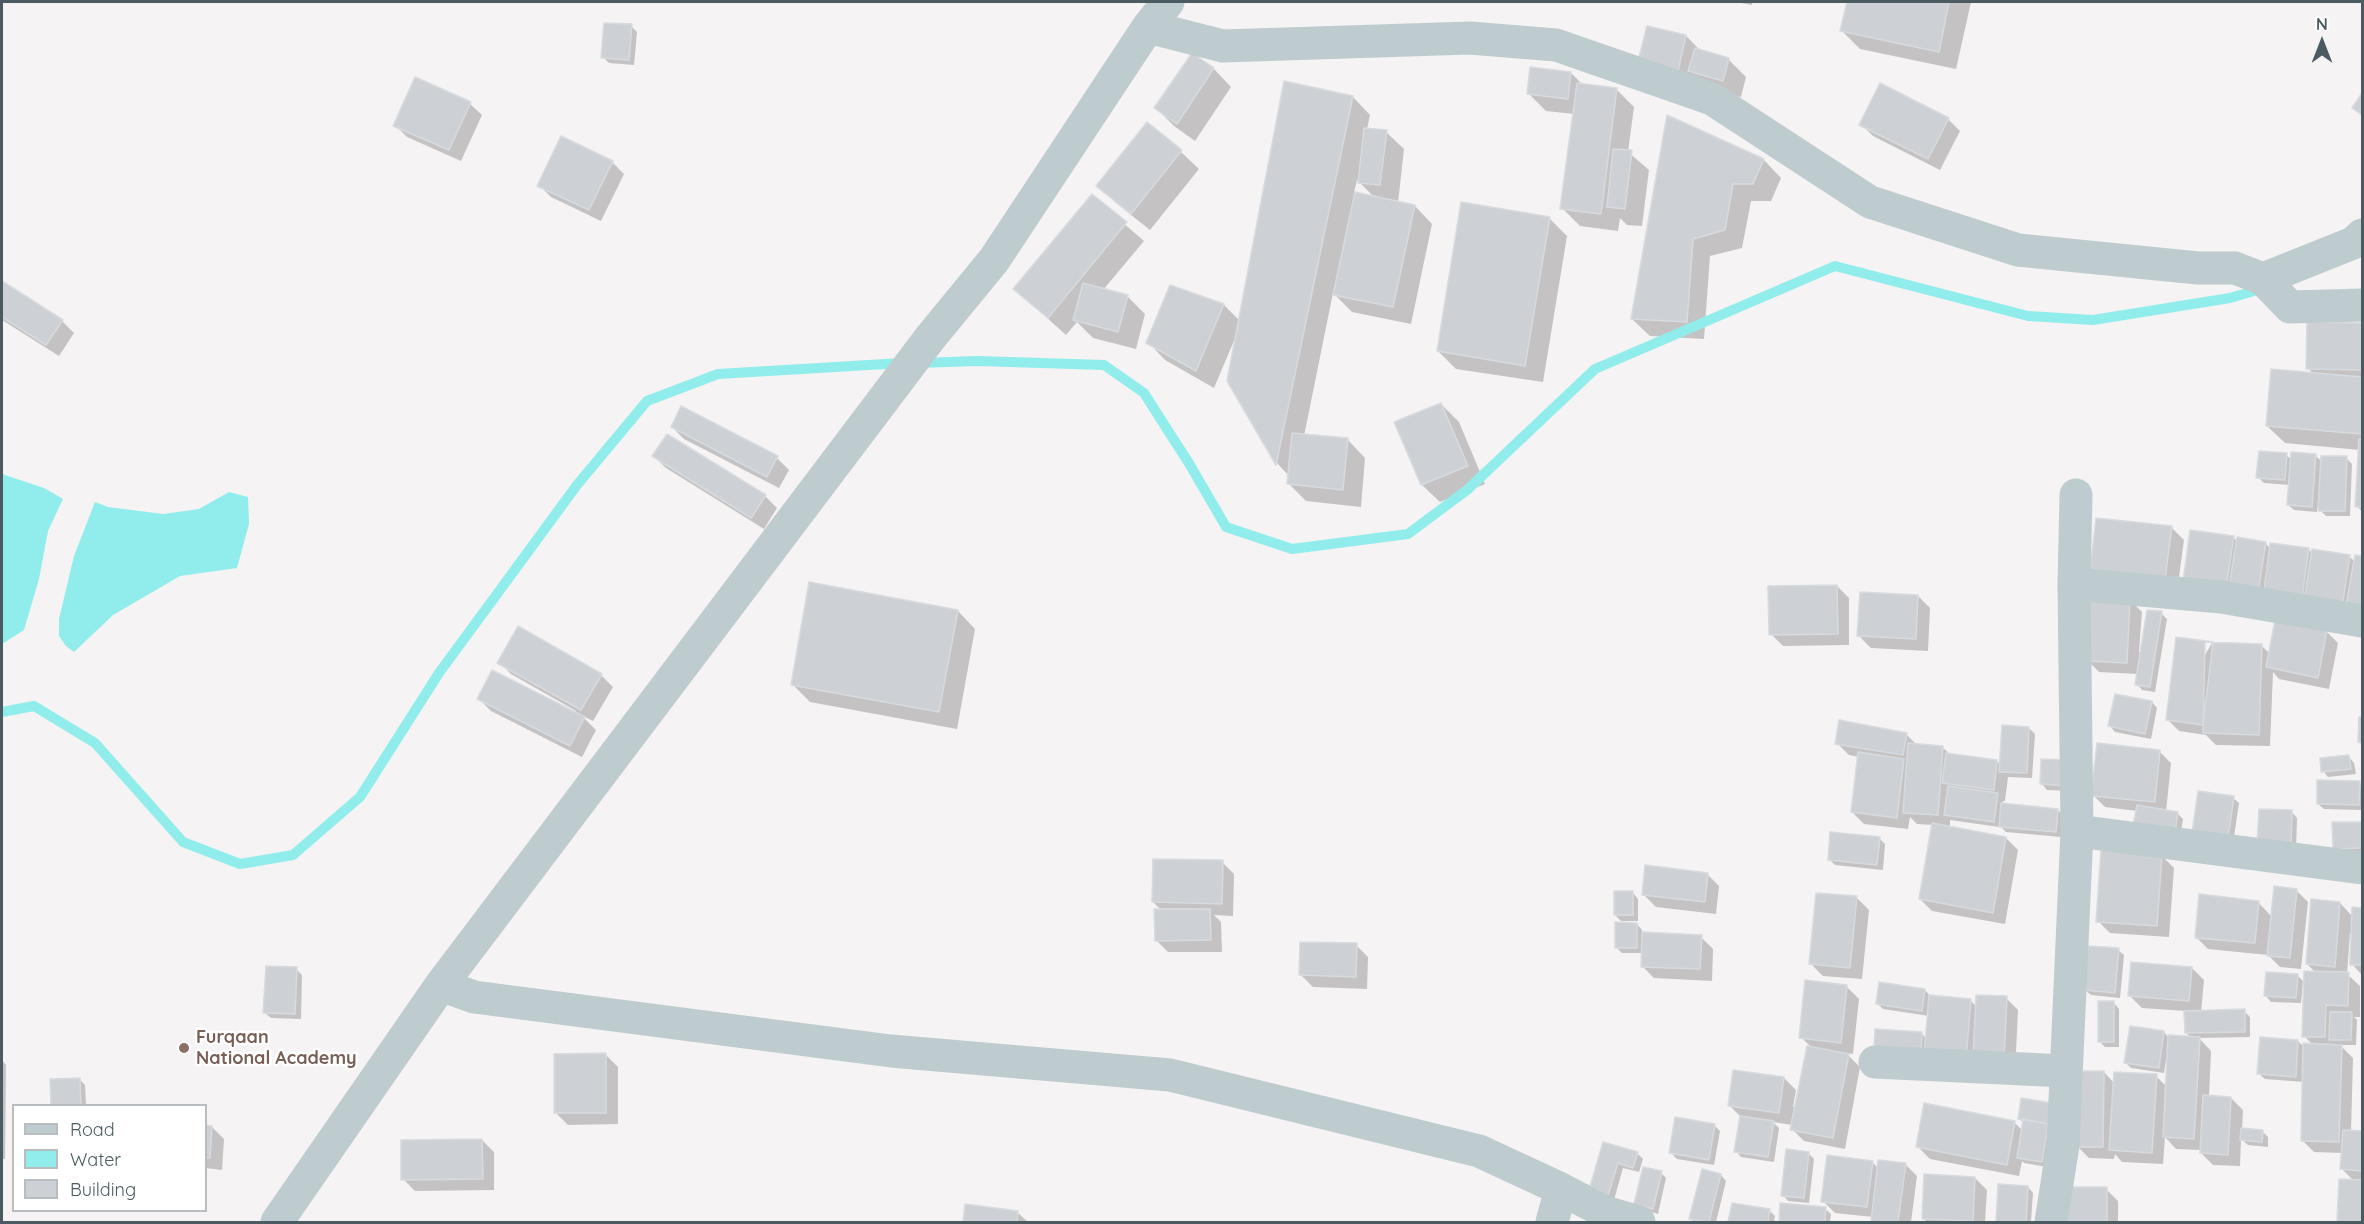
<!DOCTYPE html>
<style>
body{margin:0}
#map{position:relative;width:2364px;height:1224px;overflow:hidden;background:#f5f3f3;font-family:Quicksand,sans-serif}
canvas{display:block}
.frame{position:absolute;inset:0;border:3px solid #4a5b61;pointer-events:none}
.legend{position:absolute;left:12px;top:1104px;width:195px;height:108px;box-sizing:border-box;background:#fff;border:2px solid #b7bdc0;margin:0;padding:8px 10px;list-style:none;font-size:18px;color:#4a5b61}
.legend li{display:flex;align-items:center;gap:12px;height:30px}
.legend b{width:30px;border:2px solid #b7bdc0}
.north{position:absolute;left:2292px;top:12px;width:60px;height:60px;-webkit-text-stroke:4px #fff;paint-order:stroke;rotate:0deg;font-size:16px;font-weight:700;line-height:24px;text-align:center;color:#4a5b61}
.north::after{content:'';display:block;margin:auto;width:21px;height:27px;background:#4a5b61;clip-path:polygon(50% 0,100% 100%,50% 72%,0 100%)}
</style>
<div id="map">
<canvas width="2364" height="1224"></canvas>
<div class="frame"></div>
<ul class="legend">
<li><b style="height:8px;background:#becbcf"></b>Road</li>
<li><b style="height:16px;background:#90edeb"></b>Water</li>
<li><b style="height:16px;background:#cdd1d5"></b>Building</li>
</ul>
<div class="north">N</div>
</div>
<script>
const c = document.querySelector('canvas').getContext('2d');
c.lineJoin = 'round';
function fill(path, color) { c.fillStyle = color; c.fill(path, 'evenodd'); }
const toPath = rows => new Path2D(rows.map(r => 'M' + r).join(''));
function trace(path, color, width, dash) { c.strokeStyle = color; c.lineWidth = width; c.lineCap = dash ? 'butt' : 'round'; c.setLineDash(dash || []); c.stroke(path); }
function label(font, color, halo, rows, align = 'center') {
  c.font = font + ' Quicksand,sans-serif'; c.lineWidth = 5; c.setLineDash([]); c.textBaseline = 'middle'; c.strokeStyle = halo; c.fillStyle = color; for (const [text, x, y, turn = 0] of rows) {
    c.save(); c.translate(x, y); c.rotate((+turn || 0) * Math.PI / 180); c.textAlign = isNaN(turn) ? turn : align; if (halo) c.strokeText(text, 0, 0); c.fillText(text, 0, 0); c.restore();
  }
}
fill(toPath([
 [2,474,44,488,63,499,48,531,39,579,24,630,2,644],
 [229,492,248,497,249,524,237,568,180,576,113,615,74,652,66,646,59,636,59,619,74,556,95,502,108,507,163,514,199,509]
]), '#90edeb');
fill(toPath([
 [1735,2,1752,2,1752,5],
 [1848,2,1971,2,1956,69,1860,49,1842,31],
 [631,26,637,32,634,65,609,63,603,57],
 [1686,36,1701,51,1728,59,1746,77,1741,97,1708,88,1658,79],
 [1192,56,1214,69,1231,87,1195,141,1174,126,1156,108],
 [1571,73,1583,85,1616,89,1634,107,1628,152,1649,170,1642,226,1627,225,1620,218,1618,231,1580,226,1562,208,1574,114,1546,111,1528,93],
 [1353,97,1370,115,1367,129,1386,132,1404,149,1398,203,1415,206,1432,224,1411,324,1352,312,1333,293,1304,436,1348,440,1365,458,1361,507,1306,501,1289,484,1289,476,1278,464,1229,381,1236,336,1214,388,1165,360,1148,342,1171,286,1224,305,1240,321],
 [1357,180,1375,198,1354,193],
 [470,104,482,115,461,161,407,137,395,125],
 [1668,117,1764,160,1781,178,1771,201,1751,201,1742,248,1710,256,1704,339,1650,336,1632,319],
 [1948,119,1960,131,1940,170,1873,136,1861,124],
 [1147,124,1181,152,1199,169,1150,230,1116,203,1098,186],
 [612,162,624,174,601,221,551,197,539,185],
 [1092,196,1144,241,1103,290,1127,296,1145,314,1136,349,1093,338,1077,322,1066,335,1015,289],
 [1549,218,1567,236,1543,382,1456,369,1438,351],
 [2,283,62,321,74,333,59,356,2,320],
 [2309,323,2362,324,2362,512,2357,506,2360,450,2285,443,2267,426,2313,374,2308,368],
 [1441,404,1459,422,1485,484,1440,502,1422,485],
 [672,427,777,458,789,470,779,488,684,439],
 [2286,455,2292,460,2315,455,2322,462,2346,458,2352,464,2350,516,2326,516,2317,507,2317,512,2294,510,2288,505,2290,485,2264,483,2258,477],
 [654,456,765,496,777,508,764,529,666,468],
 [2098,519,2172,528,2184,540,2176,599],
 [2233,537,2238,542,2266,544,2271,549,2308,549,2313,554,2349,556,2355,562,2357,556,2362,557,2362,624,2196,600],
 [1837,586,1849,598,1849,645,1783,646,1771,634],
 [1918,596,1930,608,1928,651,1871,648,1859,636],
 [2130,600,2142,612,2139,652,2142,653,2161,613,2167,619,2155,692,2142,690,2137,684,2138,674,2099,672,2087,660],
 [958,611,975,629,957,729,810,702,792,684],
 [2326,631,2338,643,2329,689,2279,679,2273,672,2270,746,2216,745,2206,735,2179,731,2167,719,2212,643,2261,645,2270,654],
 [499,662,601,675,613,687,593,721,581,715,596,730,582,757,491,711,479,699,575,714,576,711,511,674],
 [2152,702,2157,708,2151,739,2115,732,2110,726],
 [2029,728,2035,734,2032,778,2008,777,2005,801,2003,801,2002,805,2058,810,2063,816,2061,837,2006,832,1999,825,1999,827,1950,820,1950,828,2006,838,2018,850,2005,924,1932,911,1920,899,1933,825,1917,824,1910,817,1908,829,1864,824,1852,812,1859,757,1849,755,1837,743,1906,734,1917,745,1942,747,1951,755,1997,761,2001,765],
 [2159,751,2171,763,2166,812,2178,814,2183,819,2180,838,2137,811,2105,807,2093,795],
 [2349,757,2354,763,2356,774,2328,777,2323,771],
 [2043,761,2071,791,2047,790,2042,784],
 [2359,782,2362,786,2362,810,2324,809,2318,804],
 [2233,798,2239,803,2233,843,2199,838],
 [2292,812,2297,818,2296,852,2264,851],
 [2362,823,2362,860,2334,848,2334,824],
 [1879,838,1885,844,1883,870,1835,865,1829,859],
 [2162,856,2174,868,2169,937,2110,933,2098,921],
 [1222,862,1234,874,1233,916,1214,915,1221,922,1222,952,1168,952,1156,940,1162,911,1153,902],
 [1707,874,1719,886,1716,914,1656,907,1644,895],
 [2296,890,2308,902,2301,969,2280,967,2268,955,2208,949,2196,937,2258,902,2272,917],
 [1633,893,1638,899,1638,921,1621,921,1615,915],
 [1857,898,1869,910,1862,979,1823,976,1811,964],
 [2340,903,2353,917,2354,909,2362,909,2362,975,2352,964,2353,934,2350,933,2347,974,2360,986,2360,1017,2354,1017,2357,1020,2356,1045,2340,1045,2353,1058,2351,1132,2362,1133,2362,1222,2338,1222,2340,1181,2355,1182,2342,1169,2343,1153,2314,1152,2302,1140,2304,1082,2265,1079,2259,1074,2298,1041,2305,1048,2313,1045,2304,1036,2316,973,2307,964],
 [1637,924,1642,930,1642,934,1701,937,1713,949,1712,981,1654,978,1642,966,1643,953,1622,953,1616,947],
 [1356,945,1368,957,1367,989,1313,987,1301,975],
 [2118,950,2124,955,2120,998,2091,995,2085,990],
 [2192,968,2204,980,2201,1012,2244,1011,2250,1017,2250,1037,2199,1038,2211,1051,2209,1097,2231,1098,2243,1110,2242,1130,2262,1131,2268,1137,2268,1147,2248,1145,2241,1139,2240,1166,2213,1165,2201,1153,2202,1150,2176,1149,2165,1137,2163,1164,2122,1162,2115,1154,2114,1159,2089,1158,2077,1146,2104,1072,2114,1083,2156,1076,2167,1087,2169,1060,2166,1060,2164,1073,2131,1068,2126,1063,2164,1032,2168,1037,2192,1038,2186,1033,2186,1011,2142,1008,2130,996],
 [296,969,302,975,301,1019,271,1018,265,1013],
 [2297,975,2303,981,2301,1003,2271,1002,2266,996],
 [1847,987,1859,999,1853,1054,1846,1053,1860,1067,1845,1149,1804,1141,1792,1129,1792,1125,1773,1122,1779,1128,1774,1162,1741,1157,1736,1151,1741,1117,1730,1106,1784,1078,1796,1090,1793,1107,1796,1107,1812,1048,1801,1037],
 [1925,990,1931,997,1970,1000,1977,1007,2006,998,2018,1010,2015,1073,1881,1057,1921,1033,1927,1039,1929,1016,1883,1009,1877,1003],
 [2114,1003,2119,1009,2119,1047,2105,1047,2100,1042],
 [606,1055,618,1067,618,1124,568,1125,556,1113],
 [2,1060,6,1065,5,1159,2,1159],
 [80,1080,85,1085,86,1106,52,1106],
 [2051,1104,2047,1167,2024,1163,2022,1161,2019,1176,1930,1159,1918,1147,2014,1122,2023,1131,2024,1123,2019,1118],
 [1714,1125,1720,1131,1714,1165,1677,1159,1671,1153],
 [206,1127,212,1127,224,1139,222,1170,206,1168],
 [482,1140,494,1152,494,1190,415,1191,403,1179],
 [1604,1144,1637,1153,1643,1159,1639,1172,1623,1168,1612,1207,1594,1202],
 [1808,1153,1814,1159,1809,1203,1788,1201,1783,1195],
 [1872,1162,1879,1169,1905,1164,1917,1176,1911,1222,1873,1222,1873,1217,1835,1213,1823,1201],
 [1661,1173,1666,1178,1658,1214,1642,1209],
 [1721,1175,1726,1181,1716,1222,1694,1222,1690,1218],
 [1975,1178,1987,1190,1985,1222,1927,1222,1923,1218],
 [2000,1185,2028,1187,2033,1193,2031,1222,1997,1222],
 [2106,1189,2118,1201,2118,1222,2063,1222],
 [1733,1205,1769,1210,1775,1216,1774,1222,1730,1222],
 [1782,1205,1825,1209,1831,1214,1830,1222,1781,1222],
 [967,1206,1017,1212,1028,1222,965,1222]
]), '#0003');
trace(toPath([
 [918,363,978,361,1104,365,1144,393,1190,465,1226,527,1292,549,1408,534,1467,490,1595,369,1835,266,2028,316,2093,320,2230,298,2264,288],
 [2,712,34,706,95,743,183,842,240,864,293,855,360,797,439,673,577,485,647,401,718,374,902,363]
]), '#90edeb', 10);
const building = toPath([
 [1847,2,1949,2,1939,52,1840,31,1847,2],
 [604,23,632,24,629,60,601,58,604,23],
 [1647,26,1686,35,1678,71,1638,61,1647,26],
 [1695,48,1729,58,1723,81,1688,71,1695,48],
 [1192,53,1214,68,1177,124,1154,108,1192,53],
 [1530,67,1571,72,1568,99,1527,94,1530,67],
 [415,77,471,102,449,150,393,126,415,77],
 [1284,81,1353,96,1276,465,1227,381,1284,81],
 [1577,83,1617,88,1601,214,1560,209,1577,83],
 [1880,83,1949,118,1928,159,1859,125,1880,83],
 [2362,93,2362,115,2352,108,2362,93],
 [1667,115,1764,159,1753,184,1733,184,1725,230,1693,239,1687,322,1631,319,1667,115],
 [1147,122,1182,150,1131,214,1096,186,1147,122],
 [1364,128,1387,130,1380,185,1358,183,1364,128],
 [561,136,613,161,589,210,537,186,561,136],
 [1613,149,1632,150,1625,209,1607,207,1613,149],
 [1355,192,1415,205,1393,307,1333,295,1355,192],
 [1092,194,1127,222,1048,318,1013,289,1092,194],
 [1461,202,1550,217,1525,366,1437,351,1461,202],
 [2,281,63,320,46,345,2,317,2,281],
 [1083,283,1128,295,1118,332,1073,320,1083,283],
 [1170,285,1224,304,1196,371,1146,343,1170,285],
 [2307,322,2362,323,2362,370,2306,369,2307,322],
 [2271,369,2362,377,2362,434,2266,426,2271,369],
 [1441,403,1468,466,1421,485,1394,422,1441,403],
 [681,406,778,456,767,477,671,427,681,406],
 [1292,433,1348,438,1343,490,1287,484,1292,433],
 [667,434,766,495,751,518,652,456,667,434],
 [2359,439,2362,439,2362,507,2355,507,2359,439],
 [2259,451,2287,453,2285,480,2256,478,2259,451],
 [2291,452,2316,454,2312,507,2287,505,2291,452],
 [2321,456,2347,456,2345,511,2318,511,2321,456],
 [2096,518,2172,526,2164,587,2089,579,2096,518],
 [2190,530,2234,536,2225,595,2182,589,2190,530],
 [2237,537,2266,542,2257,599,2228,594,2237,537],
 [2270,543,2309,548,2301,604,2263,599,2270,543],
 [2312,549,2350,555,2341,614,2303,608,2312,549],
 [2355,555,2362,556,2362,615,2345,612,2355,555],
 [809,582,958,610,939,712,791,685,809,582],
 [1837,585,1838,634,1769,635,1768,586,1837,585],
 [1860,592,1918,595,1916,639,1857,636,1860,592],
 [2089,597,2130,598,2127,663,2086,661,2089,597],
 [2147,610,2162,611,2150,687,2135,685,2147,610],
 [2275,620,2327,630,2318,678,2266,667,2275,620],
 [518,626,602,674,581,710,497,663,518,626],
 [2176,637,2213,642,2203,725,2166,720,2176,637],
 [2205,642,2262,644,2259,735,2203,733,2205,642],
 [492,670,585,717,570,746,477,699,492,670],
 [2115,694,2152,701,2145,734,2108,726,2115,694],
 [2359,717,2362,717,2362,743,2358,742,2359,717],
 [1839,720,1907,733,1903,755,1835,744,1839,720],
 [2002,725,2029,727,2027,773,1999,772,2002,725],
 [1908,743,1943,746,1938,815,1903,813,1908,743],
 [2097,743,2160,750,2155,802,2091,796,2097,743],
 [1858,752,1904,759,1897,818,1851,812,1858,752],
 [1946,753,1997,760,1994,790,1942,783,1946,753],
 [2349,755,2351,769,2321,772,2320,758,2349,755],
 [2041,759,2067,760,2065,786,2040,784,2041,759],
 [2317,780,2360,781,2359,805,2317,804,2317,780],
 [1948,786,1998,793,1994,822,1944,815,1948,786],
 [2198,791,2234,796,2228,838,2192,833,2198,791],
 [2001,803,2058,809,2056,832,1999,827,2001,803],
 [2137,805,2178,812,2175,833,2133,826,2137,805],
 [2259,809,2292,810,2291,847,2257,846,2259,809],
 [2332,822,2362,822,2362,848,2333,849,2332,822],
 [1932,823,2006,837,1993,913,1919,899,1932,823],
 [1830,832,1880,837,1877,865,1828,860,1830,832],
 [2101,850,2162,854,2157,926,2096,922,2101,850],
 [1153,859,1223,860,1222,904,1152,902,1153,859],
 [1645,865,1708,873,1705,902,1642,895,1645,865],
 [2274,886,2297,889,2290,958,2267,956,2274,886],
 [1614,891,1633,891,1633,915,1614,915,1614,891],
 [1816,893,1857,896,1850,968,1809,964,1816,893],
 [2199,894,2259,901,2255,943,2195,938,2199,894],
 [2311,899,2340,902,2335,967,2306,964,2311,899],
 [2352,907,2362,908,2362,965,2350,965,2352,907],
 [1154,909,1210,909,1211,940,1155,941,1154,909],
 [1615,922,1637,923,1637,948,1615,948,1615,922],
 [1642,932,1702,935,1700,969,1641,967,1642,932],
 [1300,942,1357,943,1356,977,1299,975,1300,942],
 [2088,946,2119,948,2115,993,2084,990,2088,946],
 [2131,962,2192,967,2189,1001,2128,996,2131,962],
 [266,966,297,967,295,1014,263,1013,266,966],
 [2304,971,2349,972,2348,1006,2326,1005,2325,1037,2302,1037,2304,971],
 [2266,972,2298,974,2296,998,2264,996,2266,972],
 [1805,980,1847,985,1841,1043,1799,1038,1805,980],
 [1879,982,1925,989,1922,1011,1876,1004,1879,982],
 [1929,995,1971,999,1966,1059,1924,1056,1929,995],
 [1976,995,2007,996,2004,1061,1973,1060,1976,995],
 [2098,1001,2114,1001,2114,1042,2098,1042,2098,1001],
 [2245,1009,2245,1032,2185,1033,2184,1011,2245,1009],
 [2330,1012,2352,1012,2351,1040,2329,1040,2330,1012],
 [2130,1026,2164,1031,2159,1068,2124,1063,2130,1026],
 [1875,1029,1922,1032,1921,1053,1874,1051,1875,1029],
 [2168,1035,2200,1037,2194,1139,2163,1137,2168,1035],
 [2260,1037,2298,1040,2296,1077,2257,1074,2260,1037],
 [2303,1043,2342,1045,2339,1142,2301,1141,2303,1043],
 [1807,1046,1849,1054,1833,1138,1790,1130,1807,1046],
 [606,1053,606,1113,554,1113,554,1054,606,1053],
 [1733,1070,1784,1077,1779,1113,1728,1106,1733,1070],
 [2077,1071,2104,1071,2103,1147,2076,1147,2077,1071],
 [2114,1072,2157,1074,2152,1153,2109,1150,2114,1072],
 [80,1078,81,1106,51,1106,50,1079,80,1078],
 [2203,1095,2231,1097,2228,1155,2200,1153,2203,1095],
 [2021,1098,2052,1103,2048,1124,2018,1119,2021,1098],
 [1924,1103,2015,1121,2007,1165,1916,1147,1924,1103],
 [1740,1116,1774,1121,1768,1157,1734,1152,1740,1116],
 [1675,1117,1715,1124,1709,1160,1669,1153,1675,1117],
 [2023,1119,2048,1124,2042,1162,2017,1158,2023,1119],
 [206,1125,212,1126,210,1158,206,1158,206,1125],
 [2241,1128,2263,1130,2262,1142,2240,1140,2241,1128],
 [2343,1130,2362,1131,2362,1171,2340,1169,2343,1130],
 [482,1139,483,1179,401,1180,401,1140,482,1139],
 [1603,1142,1638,1152,1633,1168,1618,1163,1606,1202,1587,1197,1603,1142],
 [1786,1149,1809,1152,1804,1198,1781,1196,1786,1149],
 [1827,1155,1873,1161,1867,1207,1821,1202,1827,1155],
 [1878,1160,1906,1163,1898,1222,1871,1222,1878,1160],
 [1643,1167,1662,1171,1653,1209,1634,1204,1643,1167],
 [1702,1169,1721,1174,1709,1222,1689,1219,1702,1169],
 [1924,1174,1975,1177,1973,1221,1922,1219,1924,1174],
 [2339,1179,2362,1180,2362,1222,2337,1222,2339,1179],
 [1998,1184,2028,1186,2026,1222,1996,1222,1998,1184],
 [2062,1187,2107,1187,2107,1222,2062,1222,2062,1187],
 [1732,1203,1770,1209,1768,1222,1728,1222,1732,1203],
 [1780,1203,1826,1207,1825,1222,1779,1222,1780,1203],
 [965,1204,1018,1211,1017,1222,963,1222,965,1204]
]);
fill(building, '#cdd1d5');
trace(building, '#d7dade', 1.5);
trace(toPath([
 [1148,27,1223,46,1470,38,1556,45,1712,99,1870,202,2018,250,2198,268,2235,268,2263,279,2290,307,2362,305],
 [2263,279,2353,243,2362,235],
 [2074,584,2221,597,2362,621],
 [2077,831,2362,868],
 [441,985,474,997,891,1051,1170,1075,1479,1151,1561,1189,1605,1212,1639,1222],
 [1875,1062,2066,1071],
 [277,1222,441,985,930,338,994,260,1148,27,1168,2],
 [1552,1222,1561,1189],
 [2051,1222,2063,1145,2077,831,2074,584,2076,495]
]), '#becbcf', 33);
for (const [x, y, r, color] of [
 [184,1048,6,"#8d6e63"]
]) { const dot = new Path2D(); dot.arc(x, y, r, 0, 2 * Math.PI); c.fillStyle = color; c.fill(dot); trace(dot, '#fff', 2); }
label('bold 18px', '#785e54', '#fff', [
 ["Furqaan",196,1038],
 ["National Academy",196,1059]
], 'left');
</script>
